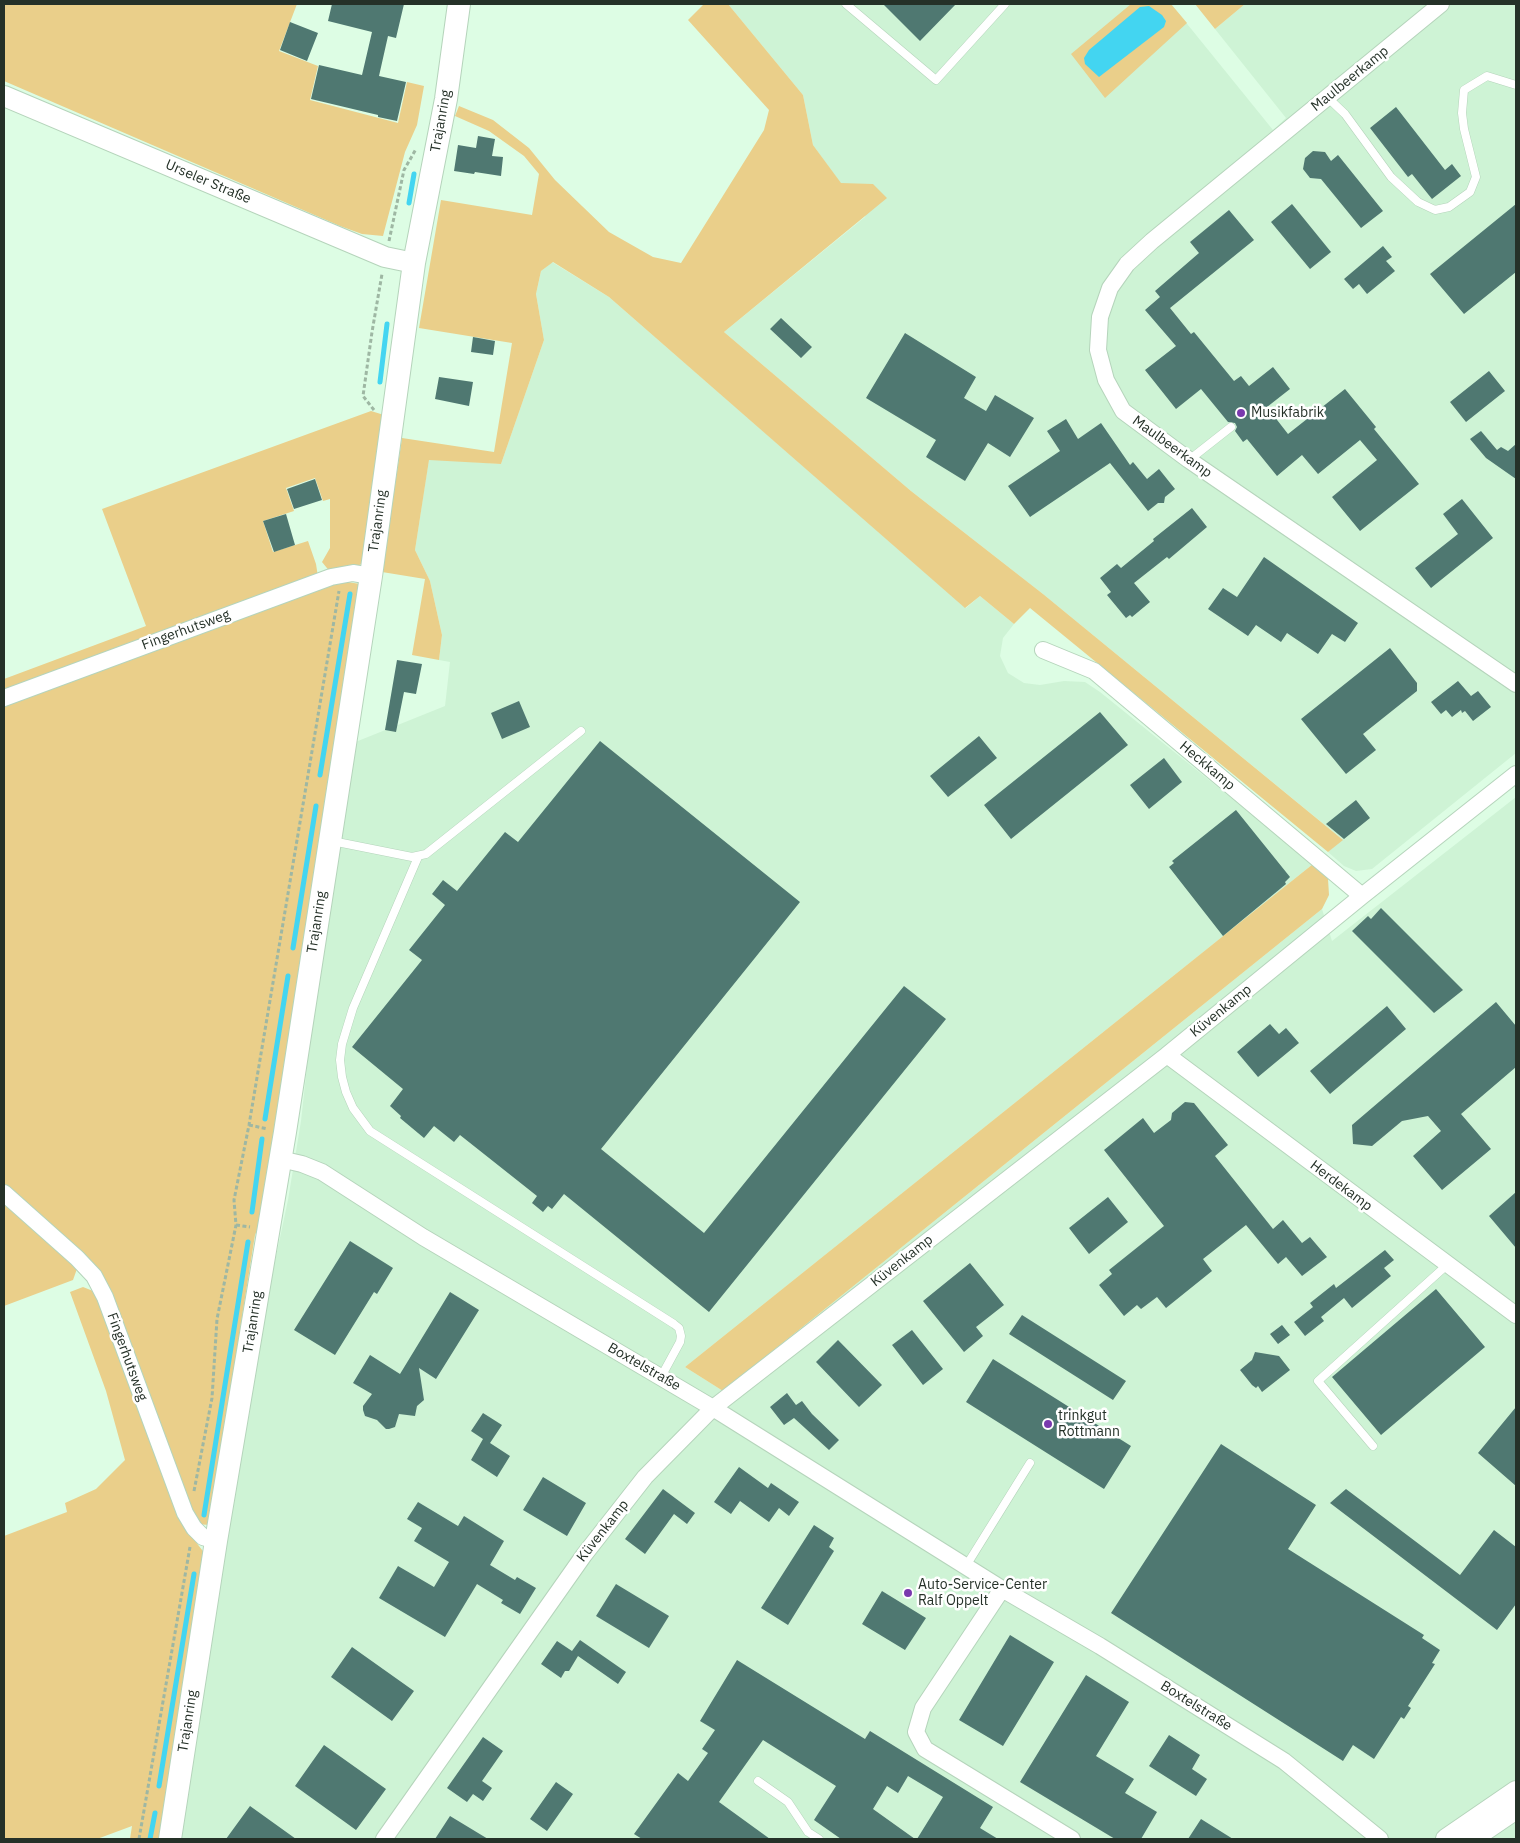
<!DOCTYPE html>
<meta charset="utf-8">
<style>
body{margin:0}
#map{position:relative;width:1520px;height:1843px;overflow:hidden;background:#ddfde4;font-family:"IBM Plex Sans",sans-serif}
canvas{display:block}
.frame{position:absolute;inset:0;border:5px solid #253128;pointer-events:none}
</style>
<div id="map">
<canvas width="1520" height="1843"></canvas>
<div class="frame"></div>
</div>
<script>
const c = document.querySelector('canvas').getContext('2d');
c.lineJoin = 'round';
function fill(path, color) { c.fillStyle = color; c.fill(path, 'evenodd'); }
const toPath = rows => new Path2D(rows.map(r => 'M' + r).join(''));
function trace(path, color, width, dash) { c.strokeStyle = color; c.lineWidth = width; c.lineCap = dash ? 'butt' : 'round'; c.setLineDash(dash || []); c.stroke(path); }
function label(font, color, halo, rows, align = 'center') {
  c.font = font + ' "IBM Plex Sans",sans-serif'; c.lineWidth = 5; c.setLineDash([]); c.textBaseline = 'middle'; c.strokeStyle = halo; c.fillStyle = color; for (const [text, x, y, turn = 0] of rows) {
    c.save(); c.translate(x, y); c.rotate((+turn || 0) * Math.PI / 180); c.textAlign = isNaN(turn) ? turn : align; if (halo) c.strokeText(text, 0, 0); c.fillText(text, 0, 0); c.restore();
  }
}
fill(toPath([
 [728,4,1171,4,1273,130,1286,118,1215,29,1245,4,1516,4,1516,753,1372,869,1356,871,1344,866,1328,852,1342,839,1043,594,911,491,724,332,865,217,873,184,841,184,813,145,803,95],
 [552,262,609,297,966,608,980,596,1014,624,1003,638,1000,656,1008,673,1024,683,1040,685,1064,681,1085,682,1100,692,1313,864,685,1367,723,1391,1322,909,1332,941,1516,797,1516,1839,180,1839,240,1455,268,1294,288,1200,301,1121,317,975,353,743,445,706,450,662,439,660,442,635,430,581,415,550,429,459,501,464,544,340,536,294,541,271]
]), '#cef3d5');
fill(toPath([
 [4,4,297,4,279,51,318,66,310,100,398,123,407,82,424,86,417,125,405,152,383,236,362,234,340,226,4,81],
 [704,4,728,4,803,95,813,145,841,183,873,184,887,198,724,332,911,491,1043,594,1343,840,1328,852,1030,608,1014,624,980,596,965,608,609,297,553,262,541,271,536,294,544,340,501,464,429,460,415,550,430,581,442,635,439,660,412,655,425,579,382,572,402,438,494,452,512,343,419,328,441,200,532,215,539,174,524,156,489,131,455,116,459,106,493,120,529,148,555,180,609,232,653,257,681,263,764,130,769,110,688,20],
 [1131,4,1171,4,1187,23,1105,98,1071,54],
 [1195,4,1245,4,1215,29],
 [371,411,384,415,365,562,352,569,331,573,322,562,330,548,330,499,323,501,315,478,286,488,294,511,263,521,273,552,308,541,316,564,318,577,4,693,4,679,146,626,102,509],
 [335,580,360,584,260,1223,255,1235,209,1525,197,1524,105,1284,4,1186,4,704],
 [1313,864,1328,879,1329,895,1322,909,723,1391,685,1367],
 [4,1201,78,1266,73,1280,4,1306],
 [83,1287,98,1293,188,1532,206,1555,162,1839,130,1839,132,1826,97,1839,4,1839,4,1536,67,1512,65,1503,96,1489,125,1460,106,1391,70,1292]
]), '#eacf8a');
fill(toPath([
 [1149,6,1162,15,1166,21,1164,27,1099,77,1085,64,1084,58,1089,50,1140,7]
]), '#43d5f1');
trace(toPath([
 [409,203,414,174],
 [380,382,387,324],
 [320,775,350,594],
 [293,948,316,806],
 [265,1119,288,976],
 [252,1212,262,1139],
 [204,1515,248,1242],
 [159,1786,194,1574],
 [150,1839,155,1813]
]), '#43d5f1', 5);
fill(toPath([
 [332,4,404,4,396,38,388,36,379,76,406,82,397,121,378,117,378,115,311,99,319,65,362,75,372,32,328,21],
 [883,4,956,4,920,41],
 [290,22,318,33,307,61,280,50],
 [1396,107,1445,170,1452,164,1461,176,1432,199,1412,174,1408,177,1370,128],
 [478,136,495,139,492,156,503,157,501,176,475,172,474,174,454,171,458,145,476,148],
 [1313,151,1325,152,1331,161,1338,155,1383,211,1361,228,1321,179,1310,178,1303,169,1305,158],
 [1292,204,1331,252,1310,269,1271,222],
 [1516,204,1516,272,1464,314,1430,274],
 [1229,210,1254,240,1170,308,1191,334,1194,332,1234,381,1241,376,1249,386,1273,367,1290,389,1267,407,1288,434,1345,389,1376,427,1374,429,1419,484,1360,531,1332,497,1377,460,1360,440,1318,474,1302,455,1277,476,1247,439,1243,442,1235,431,1237,427,1235,423,1228,422,1201,389,1176,409,1145,370,1176,346,1145,310,1160,297,1155,291,1199,253,1190,242],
 [1383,246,1392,257,1386,261,1395,271,1367,294,1359,284,1353,289,1344,279],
 [781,318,812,347,801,358,770,329],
 [905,333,976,377,964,398,986,411,995,395,1034,418,1010,457,988,443,965,481,926,457,936,440,866,398],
 [473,337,495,341,493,355,471,352],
 [1489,371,1505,391,1466,422,1450,402],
 [439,377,473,382,469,406,435,399],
 [1066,419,1078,439,1101,423,1130,465,1133,462,1147,479,1159,469,1175,489,1165,497,1164,503,1158,503,1148,511,1110,463,1030,517,1008,486,1060,451,1047,431],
 [1481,431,1497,450,1501,447,1508,451,1516,444,1516,479,1486,458,1470,439],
 [315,479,322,500,294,509,287,489],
 [1462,499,1493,538,1431,588,1415,568,1458,534,1443,514],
 [1192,508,1207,527,1169,559,1167,557,1134,583,1150,602,1132,617,1130,615,1126,618,1107,595,1111,592,1100,578,1117,564,1121,568,1154,541,1153,539],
 [286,514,295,545,274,552,263,521],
 [1264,557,1358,623,1345,642,1332,634,1318,654,1287,633,1281,642,1256,625,1248,636,1208,609,1223,588,1237,597],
 [1390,648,1417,683,1417,691,1363,734,1376,750,1346,774,1301,719],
 [397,660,422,664,416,694,404,692,396,732,385,730],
 [1458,681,1471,696,1478,691,1491,707,1473,721,1465,711,1462,713,1461,710,1452,717,1446,710,1441,714,1431,702],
 [519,701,530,727,502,739,491,713],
 [1100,712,1128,745,1011,839,984,805],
 [979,736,997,758,948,797,930,776],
 [600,741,800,902,601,1149,704,1233,904,986,946,1019,709,1312,564,1194,552,1209,548,1206,543,1212,532,1203,537,1196,460,1135,454,1142,434,1126,424,1138,400,1118,401,1116,390,1106,403,1089,352,1047,422,960,409,950,445,905,432,894,443,880,457,891,505,832,518,842],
 [1164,758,1182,782,1149,809,1130,785],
 [1356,800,1370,818,1344,839,1326,824],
 [1236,810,1290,877,1285,882,1286,884,1223,936,1169,867,1174,863,1172,861],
 [1381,908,1463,990,1434,1013,1352,931,1368,916,1371,919],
 [1496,1002,1516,1026,1516,1067,1461,1114,1491,1149,1442,1190,1413,1156,1441,1131,1428,1116,1402,1121,1372,1146,1353,1144,1352,1125],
 [1387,1006,1406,1029,1330,1094,1310,1071],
 [1270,1024,1279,1034,1286,1028,1299,1043,1258,1077,1237,1052],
 [1185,1102,1194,1103,1228,1145,1215,1156,1273,1229,1283,1220,1302,1243,1310,1237,1327,1257,1302,1276,1286,1257,1278,1264,1246,1225,1203,1259,1212,1271,1166,1308,1157,1297,1141,1309,1137,1305,1124,1316,1099,1285,1112,1274,1109,1270,1164,1226,1104,1150,1143,1118,1154,1133,1171,1120,1172,1113],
 [1516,1192,1516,1248,1489,1216],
 [1108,1197,1128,1222,1089,1254,1069,1228],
 [350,1241,393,1268,377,1294,374,1292,335,1355,294,1330],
 [1385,1250,1394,1260,1384,1268,1391,1276,1352,1308,1344,1298,1321,1317,1324,1321,1305,1336,1294,1322,1313,1307,1310,1303,1334,1284,1336,1288],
 [970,1263,1004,1305,976,1327,983,1336,964,1352,923,1301],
 [1436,1289,1485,1347,1381,1435,1332,1377],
 [450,1292,479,1310,436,1379,419,1368,424,1400,417,1406,415,1416,399,1414,395,1427,389,1429,386,1429,377,1420,365,1416,363,1410,363,1406,372,1394,353,1383,370,1355,400,1374],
 [1022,1315,1126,1381,1113,1400,1009,1334],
 [1282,1325,1290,1335,1278,1344,1270,1334],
 [912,1330,943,1369,923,1385,892,1345],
 [838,1340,882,1385,859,1407,816,1362],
 [1255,1352,1279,1356,1290,1370,1262,1392,1258,1386,1256,1388,1252,1385,1240,1370,1252,1360],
 [993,1359,1131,1446,1104,1489,966,1402],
 [787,1393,796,1405,802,1401,812,1414,839,1440,829,1450,794,1418,784,1425,770,1407],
 [1516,1407,1516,1486,1478,1453],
 [483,1413,502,1425,490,1443,510,1456,497,1477,471,1460,483,1439,471,1431],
 [1221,1444,1316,1505,1288,1549,1424,1635,1422,1638,1440,1650,1432,1663,1435,1664,1408,1706,1411,1708,1404,1719,1401,1717,1374,1759,1353,1745,1343,1761,1111,1613],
 [739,1467,768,1488,771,1483,799,1502,789,1516,779,1508,769,1522,740,1501,731,1514,714,1502],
 [543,1477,586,1503,567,1536,523,1510],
 [663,1489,695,1513,687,1524,674,1514,645,1554,625,1539],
 [1346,1489,1460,1575,1494,1530,1516,1547,1516,1604,1497,1630,1330,1503],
 [418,1502,458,1526,464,1516,504,1541,490,1565,515,1580,517,1577,536,1588,520,1614,501,1603,503,1600,477,1584,445,1637,379,1598,398,1566,434,1587,449,1562,414,1541,422,1528,407,1519],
 [814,1525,834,1538,829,1547,834,1551,788,1625,761,1608],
 [616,1584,669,1616,649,1648,596,1616],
 [882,1591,926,1618,905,1650,862,1624],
 [1010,1635,1054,1662,1003,1746,959,1720],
 [580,1640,626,1672,618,1684,578,1656,569,1671,565,1671,561,1678,541,1664,557,1641,572,1651],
 [352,1647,414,1691,392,1721,331,1677],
 [737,1660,865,1739,870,1731,993,1807,980,1828,998,1839,917,1839,943,1797,908,1776,898,1793,887,1786,873,1809,915,1839,841,1839,814,1820,836,1786,763,1740,719,1802,770,1839,642,1839,634,1834,678,1773,688,1781,708,1753,702,1749,715,1730,700,1721],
 [1086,1675,1129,1702,1096,1756,1134,1779,1125,1793,1157,1812,1141,1839,1115,1839,1020,1782],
 [1169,1735,1200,1755,1192,1769,1207,1779,1196,1796,1149,1766],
 [483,1737,503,1751,482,1781,492,1788,483,1801,473,1794,467,1802,447,1788],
 [324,1745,386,1789,356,1830,295,1786],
 [556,1782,573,1794,547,1831,530,1819],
 [250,1806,296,1839,226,1839],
 [450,1816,488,1839,435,1839],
 [1201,1819,1233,1839,1188,1839]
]), '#4f7871');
const service = toPath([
 [846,4,936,80,1005,4],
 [1327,97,1345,114,1391,177,1418,202,1435,210,1449,207,1470,192,1476,177,1464,129,1462,113,1464,90,1487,76,1516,85],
 [1189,460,1231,427],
 [332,841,412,857,426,854,581,731],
 [418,857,353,1008,342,1044,340,1060,342,1077,346,1092,353,1108,370,1131,674,1324,679,1328,681,1336,680,1342,661,1377],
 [1373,1446,1318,1381,1447,1265],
 [966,1566,1030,1463],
 [758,1781,788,1802,808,1832,819,1839]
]);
const minor = toPath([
 [1441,4,1152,241,1127,264,1110,288,1100,317,1098,350,1106,380,1123,411,1189,460,1516,684],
 [1043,650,1094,671,1362,896],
 [4,698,331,577,353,573,371,576],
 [1167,1055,1516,1315],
 [280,1159,302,1164,322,1172,423,1237,713,1408,1002,1589,1100,1646,1284,1761,1380,1839],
 [4,1193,77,1258,94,1276,105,1297,185,1513,194,1528,203,1537,216,1541],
 [1002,1589,923,1708,916,1732,925,1749,1072,1839],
 [384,1839,584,1555,645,1477,713,1408,1167,1055,1362,896,1516,774]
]);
const tertiary = toPath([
 [4,96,385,257,414,263],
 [1446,1839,1516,1791],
 [1472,1839,1516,1809]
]);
const secondary = toPath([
 [170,1839,216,1541,285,1132,371,576,414,263,446,99,459,4]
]);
trace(service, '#b5d4bb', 9);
trace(minor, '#b5d4bb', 18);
trace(tertiary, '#b5d4bb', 22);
trace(secondary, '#b5d4bb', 24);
trace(toPath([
 [389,241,404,170,416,149],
 [374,410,363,396,372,332,382,274],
 [249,1125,268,1129],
 [236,1225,250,1227],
 [194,1491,212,1398,217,1319,236,1225,234,1200,249,1125,339,591],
 [139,1839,190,1547]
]), '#9eb7a3', 3, [4, 2.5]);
trace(service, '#fff', 8);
trace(minor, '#fff', 16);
trace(tertiary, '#fff', 20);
trace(secondary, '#fff', 22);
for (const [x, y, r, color] of [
 [1241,413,5,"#7a39ae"],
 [1048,1424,5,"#7a39ae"],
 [908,1593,5,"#7a39ae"]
]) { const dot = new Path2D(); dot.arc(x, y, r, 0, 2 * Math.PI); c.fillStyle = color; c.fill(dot); trace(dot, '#fff', 2); }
label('14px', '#253128', '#fff', [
 ["Maulbeerkamp",1350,79,-39],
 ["Trajanring",441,121,-80],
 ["Urseler Straße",208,182,23],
 ["Maulbeerkamp",1172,447,36],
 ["Trajanring",378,521,-82],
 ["Fingerhutsweg",186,630,-20],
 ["Heckkamp",1207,766,40],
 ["Trajanring",317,922,-81],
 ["Küvenkamp",1221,1011,-39],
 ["Herdekamp",1341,1186,37],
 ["Küvenkamp",902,1261,-38],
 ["Trajanring",253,1322,-81],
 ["Fingerhutsweg",127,1357,70],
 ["Boxtelstraße",644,1367,30],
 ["Küvenkamp",603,1531,-52],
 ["Boxtelstraße",1196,1706,32],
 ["Trajanring",188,1721,-81]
]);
label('14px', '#253128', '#fff', [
 ["Musikfabrik",1251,413],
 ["trinkgut",1058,1416],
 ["Rottmann",1058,1432],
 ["Auto-Service-Center",918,1585],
 ["Ralf Oppelt",918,1601]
], 'left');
</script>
